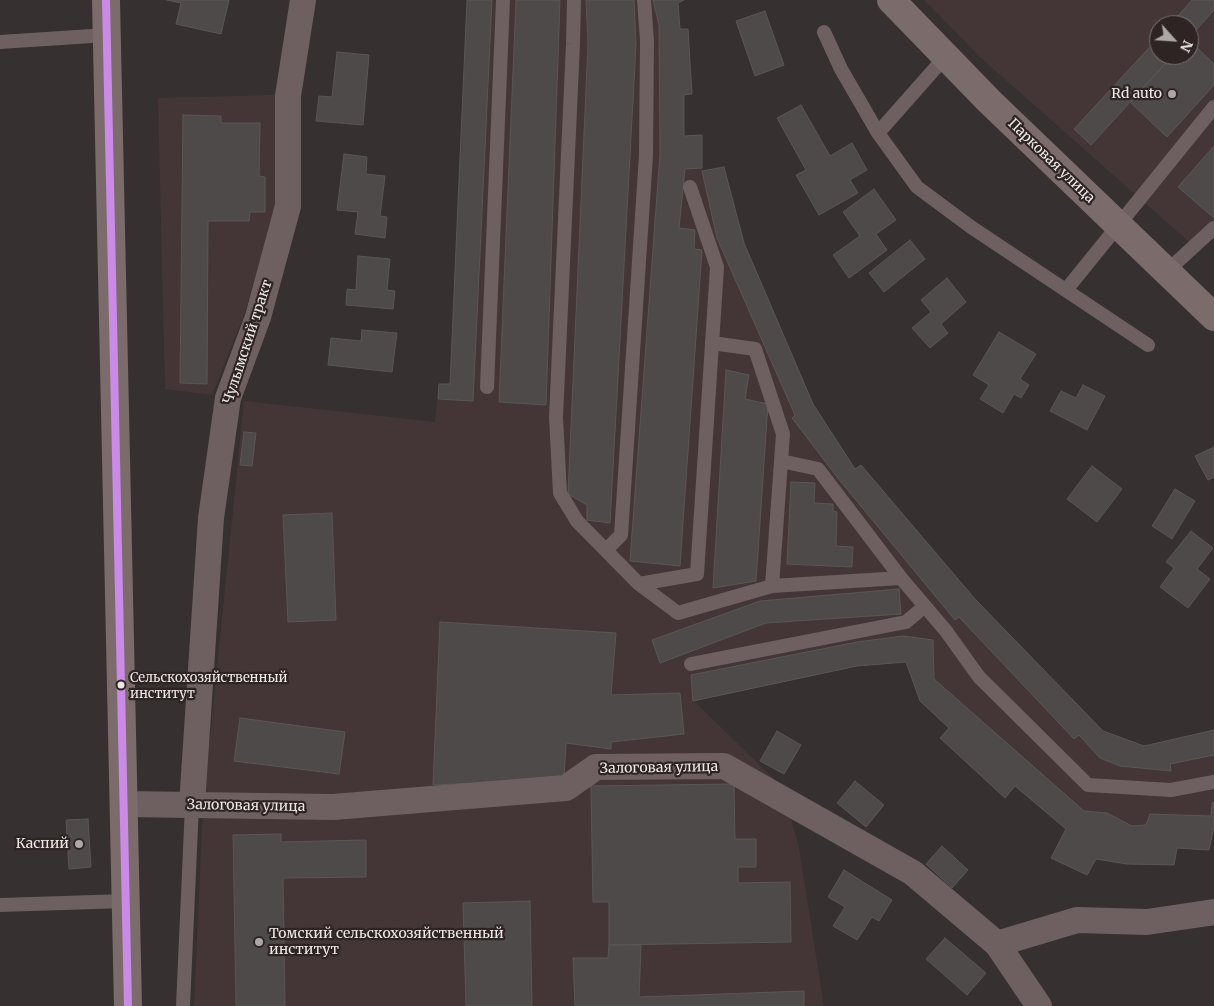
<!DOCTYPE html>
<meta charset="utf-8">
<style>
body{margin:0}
#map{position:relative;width:1214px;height:1006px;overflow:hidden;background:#363030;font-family:Merriweather,serif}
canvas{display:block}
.north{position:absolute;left:1149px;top:15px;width:50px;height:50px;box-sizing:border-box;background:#2e2424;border:1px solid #7a7272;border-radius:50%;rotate:116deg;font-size:14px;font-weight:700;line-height:20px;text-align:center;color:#ede7e6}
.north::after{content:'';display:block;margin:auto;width:18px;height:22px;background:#ada7a6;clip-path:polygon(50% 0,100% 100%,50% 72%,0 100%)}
</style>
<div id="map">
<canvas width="1214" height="1006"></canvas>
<div class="north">N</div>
</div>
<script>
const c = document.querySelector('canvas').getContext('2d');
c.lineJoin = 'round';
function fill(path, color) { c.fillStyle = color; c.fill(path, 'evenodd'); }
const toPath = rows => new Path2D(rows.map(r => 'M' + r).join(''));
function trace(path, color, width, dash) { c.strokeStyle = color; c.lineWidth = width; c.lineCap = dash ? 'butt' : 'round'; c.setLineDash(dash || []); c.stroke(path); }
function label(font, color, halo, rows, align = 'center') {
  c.font = font + ' Merriweather,serif'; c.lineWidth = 4.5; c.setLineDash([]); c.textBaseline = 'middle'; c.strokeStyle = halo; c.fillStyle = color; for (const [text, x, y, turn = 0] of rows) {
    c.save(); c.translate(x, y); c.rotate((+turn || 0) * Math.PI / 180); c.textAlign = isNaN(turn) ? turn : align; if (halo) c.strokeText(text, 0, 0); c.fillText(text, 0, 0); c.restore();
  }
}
fill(toPath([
 [467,0,684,0,678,3,680,29,688,29,692,94,684,95,684,136,702,135,702,171,724,167,744,243,813,405,855,469,975,599,1103,731,1145,746,1214,730,1214,826,1209,850,1178,846,1174,865,1127,864,1096,859,1087,875,1051,858,1065,829,1015,786,1005,798,940,738,949,728,920,701,906,662,857,666,694,701,782,787,799,848,824,1006,194,1006,203,807,244,401,435,422,439,384,450,384],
 [924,0,1214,0,1214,235,1197,249,981,58],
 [1159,25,1189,25,1189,55,1159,55],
 [276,95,276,205,245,312,212,395,165,389,158,98]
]), '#443636');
const building = toPath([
 [167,0,229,0,221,34,176,24,181,3,167,0],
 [467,0,492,0,473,401,438,399,439,384,450,384,467,0],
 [516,0,560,0,546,405,499,402,516,0],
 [586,0,634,0,636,45,610,523,587,520,587,505,568,494,588,44,586,0],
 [653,0,684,0,678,3,680,29,688,29,692,94,684,95,684,136,702,135,702,168,685,169,679,228,695,230,694,249,702,250,680,566,630,561,660,154,659,25,653,0],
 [1192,0,1214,0,1214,10,1189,38,1189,25,1170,25,1192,0],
 [765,11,784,65,755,76,736,21,765,11],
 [1159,37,1159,55,1173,55,1091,145,1074,129,1159,37],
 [1189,40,1214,64,1214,85,1167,137,1130,102,1173,55,1189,55,1189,40],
 [337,52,369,55,363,125,316,121,319,96,332,97,337,52],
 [801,105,830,156,852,143,867,170,850,180,858,193,819,215,796,175,806,170,777,118,801,105],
 [183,115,221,116,221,123,260,123,259,176,265,177,265,212,250,212,249,221,208,221,207,384,180,383,183,115],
 [1214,146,1214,218,1178,187,1214,146],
 [344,154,367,157,366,174,385,176,380,216,387,217,385,238,355,234,358,212,337,210,344,154],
 [724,167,744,243,813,404,855,469,861,465,975,599,1103,731,1144,746,1214,730,1214,755,1170,764,1171,771,1120,766,1100,758,1079,735,1074,739,959,617,955,620,841,482,792,418,795,415,717,238,702,171,724,167],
 [874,189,896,220,876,234,887,250,849,278,833,255,860,236,843,212,874,189],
 [910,240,925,259,884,292,869,273,910,240],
 [358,256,390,259,387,290,395,291,393,309,346,305,347,289,356,290,358,256],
 [947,278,966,302,941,324,948,333,930,348,912,328,931,312,921,300,947,278],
 [362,330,397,333,392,372,328,365,331,338,361,341,362,330],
 [999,332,1036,354,1020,379,1029,385,1021,398,1014,394,1003,413,980,399,989,385,973,375,999,332],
 [726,370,749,375,745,399,768,404,756,581,713,588,726,370],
 [1083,385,1105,396,1087,430,1050,411,1061,391,1076,398,1083,385],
 [244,432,256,433,252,466,240,465,244,432],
 [1214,447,1214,477,1208,480,1195,456,1214,447],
 [1092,466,1122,489,1097,522,1067,499,1092,466],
 [791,482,815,483,814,503,833,504,833,511,837,512,836,546,853,547,852,567,787,564,791,482],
 [1175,489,1195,501,1172,539,1152,526,1175,489],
 [332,513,336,620,288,622,283,515,332,513],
 [1191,531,1213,548,1197,569,1210,579,1188,608,1160,587,1174,568,1166,562,1191,531],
 [899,589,901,614,766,623,660,663,652,640,760,601,899,589],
 [440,622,616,633,611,695,680,693,684,734,611,742,611,749,566,743,564,779,433,785,440,622],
 [903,636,933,640,934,679,1084,811,1107,813,1132,826,1146,825,1150,814,1211,816,1212,803,1214,802,1214,826,1209,850,1177,848,1174,865,1127,864,1096,859,1087,875,1051,858,1066,829,1015,786,1005,798,940,738,949,728,920,701,906,662,857,666,693,701,691,675,857,642,903,636],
 [240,718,345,732,339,774,234,761,240,718],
 [777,731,801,745,784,774,760,761,777,731],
 [855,781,884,805,866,827,837,803,855,781],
 [734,784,735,839,756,839,756,867,738,867,738,883,790,882,791,942,609,945,609,902,593,902,591,786,734,784],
 [88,819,91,867,69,869,66,820,88,819],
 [281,834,281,842,366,840,366,877,283,878,285,1006,236,1006,233,835,281,834],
 [942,846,968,870,952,888,926,864,942,846],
 [844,870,892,900,879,921,872,917,857,940,833,926,845,907,828,897,844,870],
 [530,901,532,1006,466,1006,463,903,530,901],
 [945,938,986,973,967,995,926,959,945,938],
 [609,945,641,945,639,997,804,991,804,1006,575,1006,573,958,608,958,609,945]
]);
fill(building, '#4f4a4a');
trace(building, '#5b5656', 1);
trace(toPath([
 [574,0,573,44,556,417,560,493,577,521,639,584,678,613,772,586,901,578,946,631,979,677,1088,785,1171,790,1214,782],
 [824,32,841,69,878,133,917,187,971,227,1148,345],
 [0,42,107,35],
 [878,133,946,56],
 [1166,272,1214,228],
 [1066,290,1214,107],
 [712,343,755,349,783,434,772,586],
 [487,387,503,0],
 [781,461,818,469,901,578],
 [606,550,621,535,646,155,647,41,644,0],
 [639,584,697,574,717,267,690,187],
 [691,664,906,622,925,606],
 [0,905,126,901],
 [183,1006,192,805]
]), '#6e6060', 14);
trace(toPath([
 [124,804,333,807,566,788,596,767,724,766,913,873,997,944,1039,1006],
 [192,805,211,518,228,398,258,317,288,206,288,96,303,0],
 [997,944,1077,920,1147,922,1214,912]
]), '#6e6060', 26);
trace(toPath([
 [106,0,128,1006],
 [891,0,989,101,1214,317]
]), '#7b6b6b', 28);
trace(toPath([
 [106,0,128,1006]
]), '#ca8be6', 8);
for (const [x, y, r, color] of [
 [1172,94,5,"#ada7a6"],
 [121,685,4.5,"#ede7e6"],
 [79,844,5,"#ada7a6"],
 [259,942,5,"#ada7a6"]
]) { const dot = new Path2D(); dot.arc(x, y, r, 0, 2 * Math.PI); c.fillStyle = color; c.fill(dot); trace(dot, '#2e2424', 2); }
label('13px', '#ede7e6', '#2e2424', [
 ["Сельскохозяйственный",130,678],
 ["институт",130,694]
], 'left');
label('14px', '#ede7e6', '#2e2424', [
 ["Rd auto",1162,94],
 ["Каспий",69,844],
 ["Томский сельскохозяйственный",269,934,"left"],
 ["институт",269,950,"left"]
], 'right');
label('14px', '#ede7e6', '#2e2424', [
 ["Парковая улица",1051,161,44],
 ["Чулымский тракт",248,342,-72],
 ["Залоговая улица",659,768,-1],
 ["Залоговая улица",246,806,1]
]);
</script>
